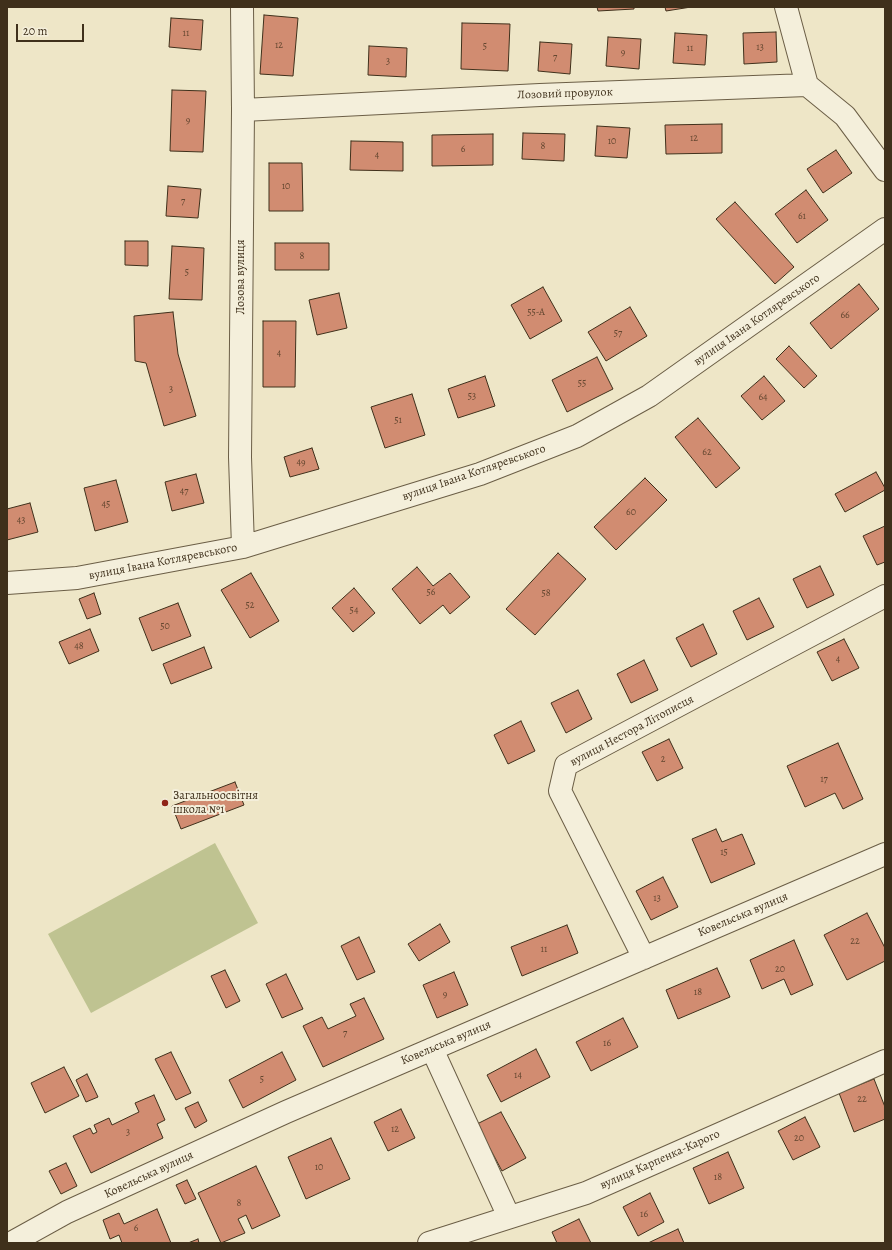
<!DOCTYPE html>
<meta charset="utf-8">
<style>
body{margin:0}
#map{position:relative;width:892px;height:1250px;overflow:hidden;background:#eee6c7;font-family:Alegreya,serif}
canvas{display:block}
.frame{position:absolute;inset:0;border:8px solid #3f301b;pointer-events:none}
.scale{position:absolute;left:16px;top:24px;width:68px;height:18px;box-sizing:border-box;border:2px solid #3f301b;border-top:0;padding-left:5px;font-size:12px;line-height:14px;white-space:nowrap;color:#3f301b;-webkit-text-stroke:3px #f4efdb;paint-order:stroke}
</style>
<div id="map">
<canvas width="892" height="1250"></canvas>
<div class="frame"></div>
<div class="scale">20 m</div>
</div>
<script>
const c = document.querySelector('canvas').getContext('2d');
c.lineJoin = 'round';
function fill(path, color) { c.fillStyle = color; c.fill(path, 'evenodd'); }
const toPath = rows => new Path2D(rows.map(r => 'M' + r).join(''));
function trace(path, color, width, dash) { c.strokeStyle = color; c.lineWidth = width; c.lineCap = dash ? 'butt' : 'round'; c.setLineDash(dash || []); c.stroke(path); }
function label(font, color, halo, rows, align = 'center') {
  c.font = font + ' Alegreya,serif'; c.lineWidth = 4; c.setLineDash([]); c.textBaseline = 'middle'; c.strokeStyle = halo; c.fillStyle = color; for (const [text, x, y, turn = 0] of rows) {
    c.save(); c.translate(x, y); c.rotate((+turn || 0) * Math.PI / 180); c.textAlign = isNaN(turn) ? turn : align; if (halo) c.strokeText(text, 0, 0); c.fillText(text, 0, 0); c.restore();
  }
}
fill(toPath([
 [215,843,258,923,91,1013,48,934]
]), '#bfc391');
const building = toPath([
 [597,7,634,7,634,9,598,11,597,7],
 [665,7,691,7,666,11,665,7],
 [264,15,298,18,293,76,260,74,264,15],
 [171,18,203,20,201,50,169,47,171,18],
 [462,23,510,24,508,71,461,69,462,23],
 [776,32,777,62,744,64,743,33,776,32],
 [675,33,707,35,705,65,673,63,675,33],
 [608,37,641,39,639,69,606,66,608,37],
 [540,42,572,44,570,74,538,71,540,42],
 [369,46,407,48,406,77,368,75,369,46],
 [172,90,206,91,203,152,170,151,172,90],
 [722,124,722,153,666,154,665,125,722,124],
 [597,126,630,128,627,158,595,156,597,126],
 [523,133,565,134,564,161,522,159,523,133],
 [493,134,493,165,432,166,432,135,493,134],
 [351,141,403,142,403,171,350,170,351,141],
 [836,150,852,173,823,193,807,169,836,150],
 [269,163,302,163,303,211,269,211,269,163],
 [168,186,201,189,198,218,166,216,168,186],
 [806,190,828,220,797,243,775,214,806,190],
 [735,202,794,267,775,284,716,219,735,202],
 [125,241,148,241,148,266,125,265,125,241],
 [275,243,329,243,329,270,275,270,275,243],
 [172,246,204,248,202,300,169,299,172,246],
 [859,284,879,309,831,349,810,323,859,284],
 [543,287,562,321,530,339,511,305,543,287],
 [339,293,347,328,317,335,309,300,339,293],
 [630,307,647,336,606,361,588,332,630,307],
 [173,312,178,354,196,416,164,426,146,363,135,361,134,316,173,312],
 [263,321,296,321,295,387,263,387,263,321],
 [789,346,817,376,804,388,776,359,789,346],
 [597,357,613,389,567,412,552,380,597,357],
 [485,376,495,406,458,418,448,389,485,376],
 [764,376,785,401,762,420,741,396,764,376],
 [412,394,425,435,385,448,371,407,412,394],
 [698,418,740,468,716,488,675,437,698,418],
 [312,448,319,469,290,477,284,457,312,448],
 [876,472,885,488,885,490,845,512,835,494,876,472],
 [196,474,204,503,172,511,165,482,196,474],
 [645,478,667,500,616,550,594,527,645,478],
 [116,480,128,522,95,531,84,488,116,480],
 [30,503,38,532,7,540,7,509,30,503],
 [885,526,885,562,877,565,863,536,885,526],
 [558,553,586,579,535,635,506,609,558,553],
 [820,566,834,595,807,608,793,579,820,566],
 [417,567,433,586,450,573,470,597,450,614,443,605,420,624,392,589,417,567],
 [251,573,279,621,250,638,221,590,251,573],
 [354,588,375,613,353,632,332,608,354,588],
 [94,593,101,614,87,619,79,599,94,593],
 [759,598,774,627,747,640,733,611,759,598],
 [178,603,191,636,152,651,139,618,178,603],
 [703,624,717,654,691,667,676,638,703,624],
 [90,629,99,651,69,664,59,642,90,629],
 [844,639,859,668,832,681,817,652,844,639],
 [204,647,212,668,171,684,163,664,204,647],
 [644,660,658,690,631,703,617,674,644,660],
 [578,690,592,719,566,733,551,703,578,690],
 [521,721,535,751,508,764,494,735,521,721],
 [669,739,683,768,657,781,642,752,669,739],
 [838,743,863,799,843,809,835,793,805,807,787,766,838,743],
 [235,782,244,805,181,829,172,806,235,782],
 [716,829,722,842,742,834,755,864,711,883,692,839,716,829],
 [663,877,678,907,651,920,636,891,663,877],
 [867,913,885,948,885,961,847,980,824,935,867,913],
 [440,924,450,942,419,961,408,944,440,924],
 [567,925,578,953,522,976,511,947,567,925],
 [359,937,375,972,357,980,341,946,359,937],
 [794,940,813,985,791,995,784,979,762,989,750,960,794,940],
 [717,968,730,997,678,1019,666,990,717,968],
 [225,970,240,1001,226,1008,211,976,225,970],
 [454,972,468,1005,437,1018,423,985,454,972],
 [286,974,303,1009,282,1018,266,984,286,974],
 [364,998,384,1039,323,1067,303,1026,322,1017,328,1029,356,1016,350,1004,364,998],
 [623,1018,638,1047,591,1071,576,1042,623,1018],
 [536,1049,550,1077,501,1102,487,1075,536,1049],
 [171,1052,191,1093,176,1100,155,1059,171,1052],
 [282,1052,296,1080,243,1108,229,1080,282,1052],
 [64,1067,79,1096,45,1113,31,1083,64,1067],
 [87,1074,98,1097,86,1102,76,1080,87,1074],
 [874,1079,885,1107,885,1119,854,1132,839,1093,874,1079],
 [154,1095,165,1120,157,1124,163,1138,91,1173,73,1136,90,1128,93,1134,97,1132,94,1125,109,1118,112,1125,139,1112,135,1103,154,1095],
 [198,1102,207,1121,195,1128,185,1108,198,1102],
 [401,1109,415,1138,388,1151,374,1122,401,1109],
 [501,1112,526,1158,502,1171,477,1124,501,1112],
 [805,1117,820,1147,793,1160,778,1131,805,1117],
 [331,1138,350,1179,306,1199,288,1157,331,1138],
 [728,1152,744,1188,709,1204,693,1168,728,1152],
 [66,1163,77,1186,61,1194,49,1171,66,1163],
 [256,1166,280,1216,252,1229,246,1215,238,1219,245,1233,221,1243,198,1193,256,1166],
 [187,1180,196,1199,185,1204,176,1185,187,1180],
 [650,1193,664,1222,638,1236,623,1207,650,1193],
 [157,1209,171,1243,122,1243,119,1235,110,1239,103,1220,119,1213,124,1224,157,1209],
 [579,1219,591,1243,557,1243,552,1232,579,1219],
 [678,1229,684,1243,648,1243,678,1229],
 [198,1239,199,1243,188,1243,198,1239]
]);
fill(building, '#d18c71');
trace(building, '#3f301b', 1);
const minor = toPath([
 [242,7,243,110,240,457,243,547],
 [807,85,845,116,885,170],
 [243,110,540,95,807,85,786,7],
 [7,583,77,578,243,547,480,474,577,436,649,396,885,229],
 [644,958,560,791,566,765,885,596],
 [432,1049,509,1217],
 [11,1243,67,1212,286,1112,885,854],
 [429,1243,586,1193,885,1061]
]);
trace(minor, '#6b5e46', 24);
trace(minor, '#f4efdb', 22);
for (const [x, y, r, color] of [
 [165,803,4,"#8f2418"]
]) { const dot = new Path2D(); dot.arc(x, y, r, 0, 2 * Math.PI); c.fillStyle = color; c.fill(dot); trace(dot, '#f4efdb', 1.5); }
label('10px', '#644730', null, [
 ["11",186,34],
 ["12",279,46],
 ["5",485,47],
 ["13",760,48],
 ["11",690,49],
 ["9",623,53],
 ["7",555,58],
 ["3",388,62],
 ["9",188,121],
 ["12",694,139],
 ["10",612,142],
 ["8",543,147],
 ["6",463,150],
 ["4",377,156],
 ["10",286,187],
 ["7",183,202],
 ["61",802,217],
 ["8",302,257],
 ["5",187,273],
 ["55-А",536,313],
 ["66",845,316],
 ["57",618,334],
 ["4",279,354],
 ["55",582,384],
 ["3",171,390],
 ["53",472,397],
 ["64",763,398],
 ["51",398,421],
 ["62",707,453],
 ["49",301,463],
 ["47",184,492],
 ["45",106,505],
 ["60",631,513],
 ["43",21,521],
 ["56",431,593],
 ["58",546,594],
 ["52",250,606],
 ["54",354,611],
 ["50",165,627],
 ["48",79,647],
 ["4",838,660],
 ["2",663,760],
 ["17",824,780],
 ["15",724,853],
 ["13",657,899],
 ["22",855,942],
 ["11",544,950],
 ["20",780,970],
 ["18",698,993],
 ["9",445,995],
 ["7",345,1034],
 ["16",607,1044],
 ["14",518,1076],
 ["5",262,1080],
 ["22",862,1100],
 ["12",395,1130],
 ["3",128,1133],
 ["20",799,1139],
 ["10",319,1168],
 ["18",718,1178],
 ["8",239,1204],
 ["16",644,1215],
 ["6",136,1229]
]);
label('12px', '#3f301b', '#f4efdb', [
 ["Лозовий провулок",565,94,-2],
 ["Лозова вулиця",241,277,-90],
 ["вулиця Івана Котляревського",757,320,-35],
 ["вулиця Івана Котляревського",474,473,-19],
 ["вулиця Івана Котляревського",163,562,-11],
 ["вулиця Нестора Літописця",632,731,-28],
 ["Ковельська вулиця",743,915,-23],
 ["Ковельська вулиця",446,1043,-23],
 ["вулиця Карпенка-Карого",660,1160,-24],
 ["Ковельська вулиця",149,1175,-25]
]);
label('12px', '#3f301b', '#f4efdb', [
 ["Загальноосвітня",173,796],
 ["школа №1",173,810]
], 'left');
</script>
